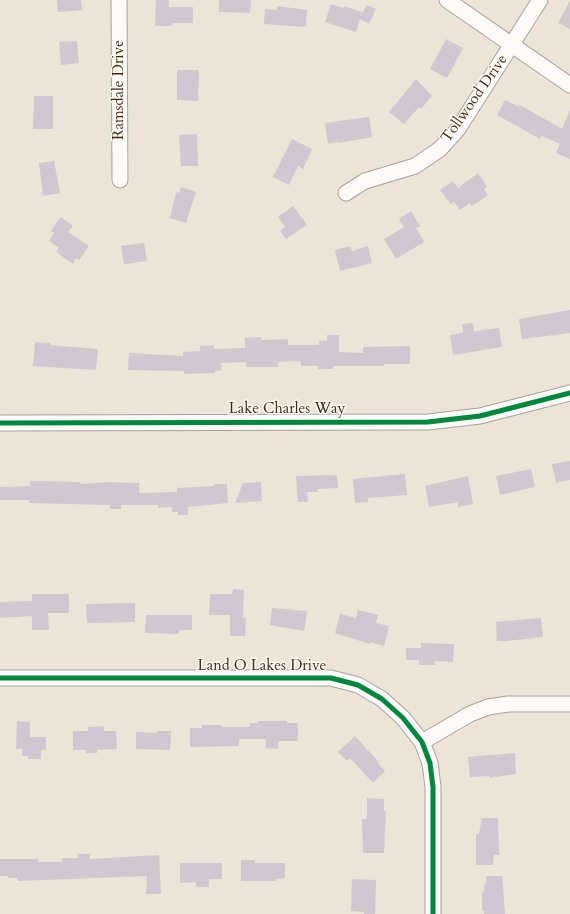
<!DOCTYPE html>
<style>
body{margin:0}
canvas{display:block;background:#ebe4d7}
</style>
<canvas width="570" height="914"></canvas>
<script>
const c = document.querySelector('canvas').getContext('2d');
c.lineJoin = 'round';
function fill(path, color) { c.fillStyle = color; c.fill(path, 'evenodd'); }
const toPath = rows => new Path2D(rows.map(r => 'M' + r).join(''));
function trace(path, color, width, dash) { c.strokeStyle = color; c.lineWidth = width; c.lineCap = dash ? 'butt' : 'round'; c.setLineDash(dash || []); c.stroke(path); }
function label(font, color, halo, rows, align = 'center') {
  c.font = font + ' Cardo,serif'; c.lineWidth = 3; c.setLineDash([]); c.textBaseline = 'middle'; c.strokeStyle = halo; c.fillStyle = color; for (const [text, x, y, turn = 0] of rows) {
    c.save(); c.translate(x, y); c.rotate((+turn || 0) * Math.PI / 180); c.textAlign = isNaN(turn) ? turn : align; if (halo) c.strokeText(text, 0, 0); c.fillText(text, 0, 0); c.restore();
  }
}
fill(toPath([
 [57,0,81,0,82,10,58,12],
 [156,0,169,0,169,7,193,7,193,23,173,23,172,26,155,26],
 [219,0,251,0,250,13,219,12],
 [570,1,570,29,558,23],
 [331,4,344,8,344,6,362,12,360,17,367,5,376,9,369,24,360,19,356,32,325,22],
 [277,6,307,10,306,27,264,24,265,9,277,10],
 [446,39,463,48,447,78,430,69],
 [77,41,79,63,61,65,59,42],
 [177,70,199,70,198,101,177,100],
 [416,79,432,96,421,109,419,107,404,124,389,112],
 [34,96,53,96,53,129,33,129],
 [505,100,519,107,520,105,562,129,570,110,570,159,556,153,560,144,542,136,540,139,497,115],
 [369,117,372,137,339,143,339,142,328,143,325,123],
 [197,134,198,166,181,166,179,135],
 [292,139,312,149,303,169,298,166,289,185,273,177],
 [54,161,60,193,43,196,39,163],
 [478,173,487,187,484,189,488,195,472,206,470,203,460,210,454,202,451,204,440,190,453,181,458,188],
 [181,187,196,192,186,223,170,218,176,192,179,193],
 [293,206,307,225,286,239,280,231,285,227,278,217],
 [411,211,420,226,416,228,424,242,396,259,384,239,404,227,399,219],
 [61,217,73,226,68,232,89,246,79,260,76,258,73,264,56,252,59,248,49,241,54,233,51,231],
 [144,243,147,261,124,264,121,246],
 [350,246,352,251,368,246,372,263,340,271,335,250],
 [570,310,570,333,522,339,519,319],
 [473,323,474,331,499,328,502,347,453,355,450,335,463,333,462,324],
 [327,335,339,335,339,352,363,353,363,347,410,346,410,364,384,364,384,366,333,366,333,369,318,369,318,366,301,366,301,361,278,362,278,367,246,367,246,362,221,363,222,370,215,371,215,373,184,374,184,371,128,370,129,353,183,356,183,352,200,351,200,346,214,345,214,349,245,348,245,338,261,337,261,340,288,339,288,345,319,345,319,341,327,341],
 [35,342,50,343,50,345,98,349,96,370,33,366],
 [570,461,570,480,556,483,552,464],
 [531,469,535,487,500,495,496,476],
 [405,474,407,495,368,498,368,502,355,503,353,479],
 [337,475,338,488,317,489,318,492,307,492,308,502,298,502,296,476],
 [468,476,473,504,458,507,458,502,429,507,425,486],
 [30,481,80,482,80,484,108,482,139,483,139,493,177,492,177,488,214,486,214,484,227,484,228,503,188,507,188,515,178,515,178,512,172,512,172,507,158,508,158,505,121,505,121,509,110,509,110,505,29,503,29,500,0,500,0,487,30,486],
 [261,482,262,501,235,503,243,483],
 [233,589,244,590,243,618,246,618,245,636,230,636,230,615,209,615,210,594,232,594],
 [32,594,69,594,69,613,48,613,49,630,32,630,32,616,0,618,0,602,32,601],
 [135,603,135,622,87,623,86,604],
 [272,608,307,611,304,631,270,625],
 [358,610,378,615,376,623,389,626,384,646,370,642,370,644,335,633,340,614,356,618],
 [146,615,192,615,192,630,179,630,179,634,145,633],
 [541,618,543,637,506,641,497,641,496,622],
 [421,643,454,644,453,662,435,661,435,665,419,665,419,660,406,660,406,648,421,648],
 [17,721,30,722,30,737,46,737,46,750,41,750,41,759,28,759,28,756,22,756,22,749,16,749],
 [258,721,287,721,287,723,298,723,298,741,278,741,278,749,266,748,266,739,239,739,239,746,190,747,190,728,202,728,202,725,221,725,222,727,250,727,250,723,258,723],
 [104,726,104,731,116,731,117,749,97,750,97,753,86,753,86,750,73,750,73,731,88,731,88,727],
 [157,731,171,731,170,750,136,749,136,732,157,733],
 [355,736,378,761,377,762,385,771,373,783,350,758,347,761,338,752],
 [515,753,516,774,489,778,489,776,470,777,468,757],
 [367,798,384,799,384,811,386,811,384,853,363,853,362,819,367,819],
 [482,818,498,818,499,855,494,855,493,865,476,865,476,834,479,834],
 [78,854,90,854,90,859,159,855,161,894,146,894,147,876,18,881,17,878,8,878,8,876,0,876,0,859,38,859,38,862,62,862,62,858,78,858],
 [241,860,255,860,255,863,285,863,285,878,276,879,276,881,241,881],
 [180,863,222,863,222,879,209,879,209,887,196,887,196,882,180,883],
 [486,876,502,876,505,914,484,914,484,911,482,911,482,892,484,891,484,885,486,884],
 [352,879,376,880,375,914,364,914,364,912,351,911]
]), '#d0c7d0');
const street = toPath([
 [119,0,120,180],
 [447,0,570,85],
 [346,193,365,181,415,166,440,149,458,129,540,0],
 [0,423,428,422,480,416,570,393],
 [0,678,331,678,358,685,382,699,403,718,422,742,430,763,433,787,433,914],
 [422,742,470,714,488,707,508,704,570,704]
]);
trace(street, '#a8a299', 17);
trace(street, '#fcfbf9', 15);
trace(toPath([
 [0,423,428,422,480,416,570,393],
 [0,678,331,678,358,685,382,699,403,718,422,742,430,763,433,787,433,914]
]), '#00873e', 5);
label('15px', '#3b2a1e', '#fbf7ec', [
 ["Ramsdale Drive",120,90,-90],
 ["Tollwood Drive",475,99,-55],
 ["Lake Charles Way",287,410],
 ["Land O Lakes Drive",262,667]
]);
</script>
